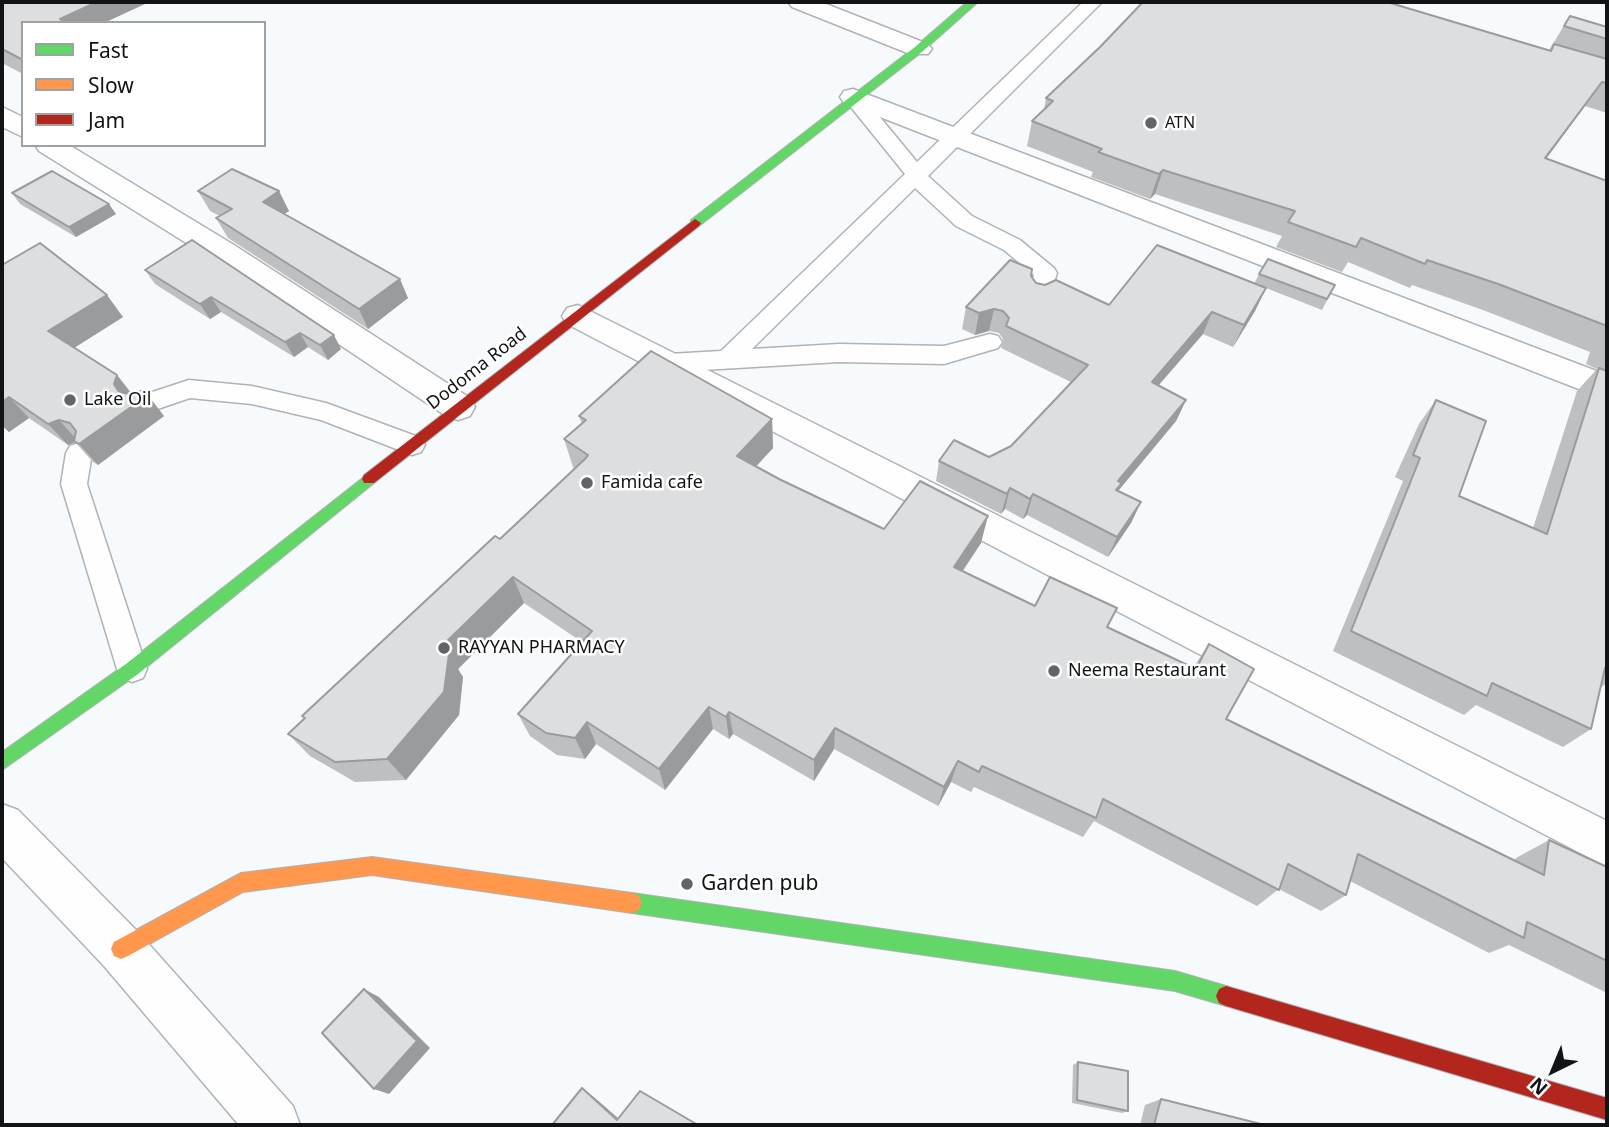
<!DOCTYPE html>
<style>
body{margin:0}
#map{position:relative;width:1609px;height:1127px;overflow:hidden;background:#f7fafc;font-family:"Noto Sans",sans-serif}
canvas{display:block}
.frame{position:absolute;inset:0;border:4px solid #121314;pointer-events:none}
.legend{position:absolute;left:21px;top:21px;width:245px;height:126px;box-sizing:border-box;background:#fff;border:2px solid #a0a1a1;margin:0;padding:9px 12px;list-style:none;font-size:21px;color:#121314}
.legend li{display:flex;align-items:center;gap:14px;height:35px}
.legend b{width:35px;border:2px solid #a0a1a1}
.north{position:absolute;left:1518px;top:1036px;width:70px;height:70px;-webkit-text-stroke:5px #fff;paint-order:stroke;rotate:223deg;font-size:19px;font-weight:700;line-height:28px;text-align:center;color:#121314}
.north::after{content:'';display:block;margin:auto;width:24px;height:32px;background:#121314;clip-path:polygon(50% 0,100% 100%,50% 72%,0 100%)}
</style>
<div id="map">
<canvas width="1609" height="1127"></canvas>
<div class="frame"></div>
<ul class="legend">
<li><b style="height:9px;background:#63d668"></b>Fast</li>
<li><b style="height:9px;background:#ff974d"></b>Slow</li>
<li><b style="height:9px;background:#b3261e"></b>Jam</li>
</ul>
<div class="north">N</div>
</div>
<script>
const c = document.querySelector('canvas').getContext('2d');
c.lineJoin = 'round';
const toPath = rows => new Path2D(rows.map(r => 'M' + r).join(''));
function trace(path, color, width, dash) { c.strokeStyle = color; c.lineWidth = width; c.lineCap = dash ? 'butt' : 'round'; c.setLineDash(dash || []); c.stroke(path); }
function fill(path, color) { c.fillStyle = color; c.fill(path, 'evenodd'); }
function label(font, color, halo, rows, align = 'center') {
  c.font = font + ' "Noto Sans",sans-serif'; c.lineWidth = 5; c.setLineDash([]); c.textBaseline = 'middle'; c.strokeStyle = halo; c.fillStyle = color; for (const [text, x, y, turn = 0] of rows) {
    c.save(); c.translate(x, y); c.rotate((+turn || 0) * Math.PI / 180); c.textAlign = isNaN(turn) ? turn : align; if (halo) c.strokeText(text, 0, 0); c.fillText(text, 0, 0); c.restore();
  }
}
const lane = toPath([
 [1083,2,1102,2,928,176,972,216,1020,240,1054,268,1057,273,1047,303,1039,305,1031,303,1028,297,1034,275,1004,250,956,226,915,188,752,349,839,344,944,346,990,334,998,336,1002,342,998,348,944,364,839,362,669,372,660,369,657,363,660,357,669,354,721,351,905,174,846,101,843,97,846,93,860,93,917,162,1083,2],
 [189,380,252,386,326,403,421,438,425,445,421,452,412,455,321,420,252,404,190,398,146,413,137,411,134,404,137,397,189,380],
 [79,443,88,446,92,453,87,484,147,669,143,678,132,682,121,678,117,669,61,484,66,453,70,446,79,443]
]);
const street = toPath([
 [788,2,821,2,928,44,932,49,928,54,910,54,792,7,788,2],
 [853,89,1607,375,1607,400,844,103,840,97,844,91,853,89],
 [2,107,23,117,23,137,2,127,2,107],
 [35,145,69,145,234,245,470,398,475,407,470,416,458,420,446,416,212,259,39,151,35,145],
 [578,305,1607,821,1607,867,567,324,562,316,567,308,578,305],
 [2,804,18,810,138,932,293,1106,300,1125,239,1125,104,966,2,858,2,804]
]);
const fast = toPath([
 [967,2,978,2,923,51,699,226,691,226,691,220,915,47,967,2],
 [369,473,374,475,376,479,374,483,138,674,2,770,2,752,126,664,369,473],
 [632,893,1175,971,1226,986,1233,989,1236,996,1233,1003,1226,1006,1175,991,632,913,625,910,622,903,625,896,632,893]
]);
const slow = toPath([
 [372,857,632,893,639,896,642,903,639,910,632,913,372,875,243,892,128,956,121,959,114,956,111,949,114,942,241,873,372,857]
]);
const jam = toPath([
 [695,219,701,223,699,226,374,483,364,483,362,479,364,475,695,219],
 [1226,986,1607,1098,1607,1120,1226,1006,1219,1003,1216,996,1219,989,1226,986]
]);
trace(lane, '#b0b2b3', 3);
trace(street, '#b0b2b3', 3);
trace(fast, '#b0b2b3', 2);
trace(slow, '#b0b2b3', 2);
trace(jam, '#b0b2b3', 2);
fill(lane, '#fefeff');
fill(street, '#fefeff');
fill(fast, '#63d668');
fill(slow, '#ff974d');
fill(jam, '#b3261e');
fill(toPath([
 [2,2,147,3,108,21,109,23,23,23,23,74,2,63],
 [1570,16,1607,27,1607,113,1585,106,1546,159,1607,181,1607,683,1600,688,1591,729,1563,747,1476,705,1464,715,1333,651,1403,481,1395,477,1419,424,1436,400,1459,496,1533,528,1577,391,1597,369,1586,364,1590,352,1483,310,1412,285,1410,288,1348,262,1342,272,1276,247,1282,236,1155,194,1150,199,1091,177,1093,172,1027,146,1032,121,1044,110,1046,98,1549,50],
 [198,191,289,211,284,214,408,298,368,329,228,238,216,218,220,216,210,211],
 [12,193,116,214,76,237,20,204],
 [2,265,123,317,74,348,117,375,132,394,164,416,98,465,93,462,75,442,68,445,29,418,9,432,2,426],
 [145,270,341,349,328,360,308,347,294,357,221,312,210,319,155,284],
 [1259,274,1335,285,1322,310,1266,288,1255,311,1233,347,1203,334,1159,385,1186,400,1176,421,1118,491,1141,502,1131,523,1108,557,1027,515,1023,519,1005,509,1001,514,936,481,939,461,989,457,1011,446,1071,382,1001,348,1003,339,999,333,989,331,975,335,962,329,966,307,1031,276,1036,283,1109,305,1254,284],
 [579,416,772,419,773,448,756,466,779,479,884,529,981,543,963,571,1035,606,1108,627,1193,668,1209,644,1226,719,1515,860,1516,858,1549,840,1607,867,1607,993,1509,945,1489,953,1350,881,1346,895,1321,911,1279,889,1257,906,1094,821,1083,837,974,787,971,792,951,782,938,806,834,749,814,781,733,734,729,739,713,729,665,790,596,744,585,759,557,755,530,736,518,714,582,642,524,603,458,669,463,677,459,715,406,780,355,782,310,756,288,734,575,469,573,467,564,439,582,424],
 [1078,1062,1128,1111,1122,1113,1072,1103,1073,1065],
 [1161,1099,1265,1125,1140,1125,1145,1105]
]), '#bdbfc0');
fill(toPath([
 [95,2,147,2,147,3,108,21,109,23,63,23,60,19],
 [1602,82,1585,106,1528,183,1545,158],
 [1163,170,1155,194,1150,199,1159,174],
 [279,191,289,211,273,221,263,202],
 [109,204,116,214,76,237,69,227],
 [400,279,408,298,368,329,359,309],
 [1266,288,1255,311,1233,347,1244,325],
 [107,295,123,317,66,353,48,331],
 [211,297,221,312,210,319,200,304],
 [994,309,989,331,975,335,979,313],
 [1212,312,1203,334,1143,403,1152,382],
 [300,333,308,347,294,357,285,342],
 [334,335,341,349,328,360,320,345],
 [117,375,134,397,148,395,164,416,98,465,79,444,119,392,114,384],
 [9,397,29,418,9,432,2,425,2,402],
 [1186,400,1176,421,1118,491,1113,503,1118,481],
 [772,419,773,448,740,484,737,456],
 [59,420,78,441,68,445,48,424],
 [1010,488,1005,509,1001,514,1007,494],
 [1033,494,1027,515,1023,519,1030,499],
 [1141,502,1131,523,1108,557,1117,537],
 [988,516,981,543,948,592,954,567],
 [513,577,524,603,458,669,463,677,459,715,406,780,387,759,441,647],
 [709,707,713,729,665,790,659,769],
 [729,712,733,734,729,739,726,717],
 [587,722,596,744,585,759,575,738],
 [835,728,834,749,814,781,814,760],
 [958,761,951,782,938,806,944,787],
 [364,989,379,997,430,1048,389,1094,374,1089],
 [582,1088,595,1098,626,1125,617,1120]
]), '#9a9b9c');
const building = toPath([
 [2,2,97,2,60,19,68,23,23,23,23,60,2,49,2,2],
 [1143,2,1387,2,1551,51,1554,44,1607,59,1607,83,1602,82,1545,158,1607,181,1607,326,1501,285,1427,260,1425,264,1361,238,1356,247,1288,222,1295,211,1163,170,1159,174,1098,152,1102,149,1032,121,1053,101,1046,98,1100,47,1143,2],
 [1570,16,1607,27,1607,39,1564,26,1570,16],
 [232,169,279,191,263,202,400,279,359,309,216,218,232,209,198,191,232,169],
 [52,171,109,204,69,227,12,193,52,171],
 [192,240,334,335,320,345,300,333,285,342,211,297,200,304,145,270,192,240],
 [40,243,107,295,48,331,117,375,114,384,119,392,130,394,141,391,148,395,79,444,74,441,76,431,70,423,59,420,48,424,9,397,2,402,2,265,40,243],
 [1157,245,1266,288,1244,325,1212,312,1152,382,1186,400,1118,481,1122,483,1116,490,1141,502,1117,537,1033,494,1030,499,1010,488,1007,494,939,461,954,440,989,457,1011,446,1088,365,1006,326,1009,318,1003,311,994,309,979,313,966,307,1010,260,1032,269,1031,276,1036,283,1045,285,1056,280,1109,305,1157,245],
 [1268,259,1335,285,1327,299,1259,274,1268,259],
 [651,351,772,419,737,456,779,479,884,529,920,481,988,516,954,567,1035,606,1050,577,1117,608,1107,627,1196,669,1209,644,1254,669,1226,719,1544,875,1549,840,1607,867,1607,961,1527,922,1524,938,1358,854,1346,895,1288,864,1279,890,1103,799,1096,818,982,766,979,772,958,761,944,787,835,728,814,760,729,712,726,717,709,707,659,769,587,722,575,738,546,733,518,714,592,631,513,577,441,647,449,654,444,692,387,759,335,762,288,734,305,718,302,716,495,536,500,539,586,458,588,455,564,439,586,420,579,416,651,351],
 [1599,368,1607,371,1607,669,1605,668,1591,729,1492,683,1487,696,1351,631,1420,458,1413,455,1436,400,1486,421,1459,496,1547,534,1599,368],
 [364,989,417,1041,374,1089,322,1033,364,989],
 [1078,1062,1128,1071,1128,1111,1077,1100,1078,1062],
 [582,1088,617,1120,640,1091,698,1125,552,1125,582,1088],
 [1161,1099,1265,1125,1154,1125,1161,1099]
]);
fill(building, '#dcdedf');
trace(building, '#9a9b9c', 2);
for (const [x, y, r, color] of [
 [1151,123,7,"#626465"],
 [70,400,7,"#626465"],
 [587,483,7,"#626465"],
 [444,648,7,"#626465"],
 [1054,671,7,"#626465"],
 [687,884,7,"#626465"]
]) { const dot = new Path2D(); dot.arc(x, y, r, 0, 2 * Math.PI); c.fillStyle = color; c.fill(dot); trace(dot, '#fff', 2.5); }
label('16px', '#121314', '#fff', [
 ["ATN",1165,123]
], 'left');
label('18px', '#121314', '#fff', [
 ["Dodoma Road",477,369,-38]
]);
label('18px', '#121314', '#fff', [
 ["Lake Oil",84,400],
 ["Famida cafe",601,483],
 ["RAYYAN PHARMACY",458,648],
 ["Neema Restaurant",1068,671]
], 'left');
label('21px', '#121314', '#fff', [
 ["Garden pub",701,884]
], 'left');
</script>
